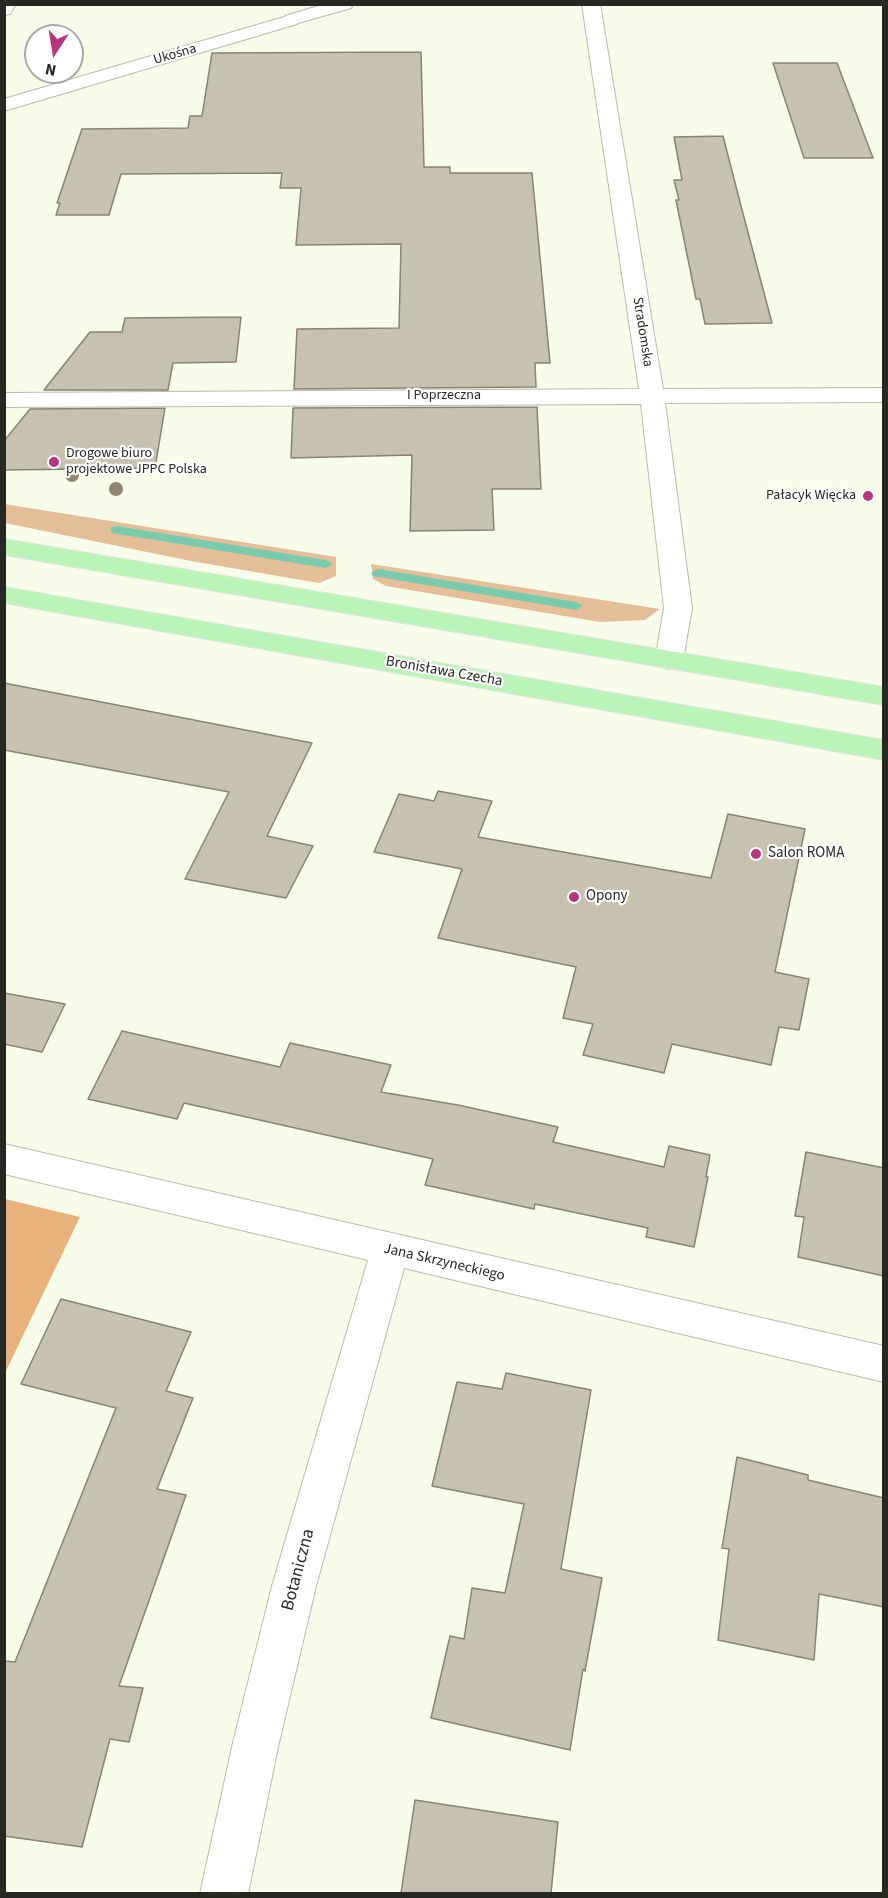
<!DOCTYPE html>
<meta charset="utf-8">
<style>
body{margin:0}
#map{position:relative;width:888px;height:1898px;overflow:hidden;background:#f8fdea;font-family:"Source Sans 3",sans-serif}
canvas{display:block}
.frame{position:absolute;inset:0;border:6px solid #272822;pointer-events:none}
.north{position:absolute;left:24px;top:24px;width:60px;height:60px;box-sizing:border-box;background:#fff;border:2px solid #a9a9a7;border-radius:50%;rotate:192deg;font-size:16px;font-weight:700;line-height:24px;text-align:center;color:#272822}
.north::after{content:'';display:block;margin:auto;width:21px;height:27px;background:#b7357e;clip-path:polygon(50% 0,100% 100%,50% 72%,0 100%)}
</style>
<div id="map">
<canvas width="888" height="1898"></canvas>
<div class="frame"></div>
<div class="north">N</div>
</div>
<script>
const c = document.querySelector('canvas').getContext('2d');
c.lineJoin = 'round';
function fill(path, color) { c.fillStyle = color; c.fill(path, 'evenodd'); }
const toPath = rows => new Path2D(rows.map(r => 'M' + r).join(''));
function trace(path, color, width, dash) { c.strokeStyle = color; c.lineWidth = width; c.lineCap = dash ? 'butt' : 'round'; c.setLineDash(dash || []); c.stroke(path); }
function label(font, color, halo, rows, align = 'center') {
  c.font = font + ' "Source Sans 3",sans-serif'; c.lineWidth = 4.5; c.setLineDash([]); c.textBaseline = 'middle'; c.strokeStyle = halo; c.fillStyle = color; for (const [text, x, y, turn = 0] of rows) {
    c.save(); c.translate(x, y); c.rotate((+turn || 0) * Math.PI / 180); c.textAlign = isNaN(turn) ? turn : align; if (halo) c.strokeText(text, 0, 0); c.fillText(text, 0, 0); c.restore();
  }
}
fill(toPath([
 [4,504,336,557,336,576,319,583,191,561,5,523],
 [371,564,660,609,645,620,600,622,386,586,373,579]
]), '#e4be99');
fill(toPath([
 [5,1199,80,1217,5,1373,4,1199]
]), '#e7b27c');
fill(toPath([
 [117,526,326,560,333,564,326,568,112,533,110,530,112,527,117,526],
 [378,569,576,602,583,606,576,610,373,576,371,573,378,569]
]), '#78ccad');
const building = toPath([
 [421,52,424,167,450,167,450,173,532,173,550,363,535,363,536,387,294,389,297,329,399,328,401,244,296,245,301,188,280,188,282,173,121,174,109,215,56,215,60,203,57,203,82,129,188,128,190,116,202,116,212,53,421,52],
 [773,63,837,63,873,158,804,158,773,63],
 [723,136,741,206,772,323,705,324,700,299,696,299,676,200,679,200,674,180,682,180,674,137,723,136],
 [241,317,236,362,173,363,168,390,44,390,90,332,122,332,125,318,241,317],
 [537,407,541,489,492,489,494,530,410,531,412,455,291,458,293,408,537,407],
 [165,408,155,468,4,470,4,441,30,409,165,408],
 [4,683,312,743,267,836,313,846,286,898,185,879,229,792,4,750,4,683],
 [438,791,492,801,478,837,711,878,728,814,805,829,775,972,809,979,799,1030,779,1027,771,1065,672,1044,664,1073,583,1055,593,1024,563,1018,576,967,438,938,462,869,374,852,399,794,434,801,438,791],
 [4,993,65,1004,42,1052,4,1044,4,993],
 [122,1031,280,1067,290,1043,391,1065,381,1092,458,1105,558,1127,553,1142,664,1167,669,1146,710,1155,706,1177,708,1177,694,1247,646,1237,648,1228,535,1204,534,1209,425,1185,433,1159,184,1103,177,1119,88,1099,122,1031],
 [806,1152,884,1168,884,1276,798,1257,804,1217,795,1216,806,1152],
 [61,1299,191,1332,166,1391,193,1398,157,1489,186,1495,119,1686,143,1688,129,1742,110,1739,82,1847,4,1836,4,1661,15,1662,116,1408,21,1384,61,1299],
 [506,1373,591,1390,561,1569,602,1578,585,1671,583,1669,570,1750,431,1718,450,1636,464,1639,472,1588,505,1593,524,1504,432,1486,457,1382,502,1389,506,1373],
 [737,1457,808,1475,808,1480,884,1498,884,1607,819,1594,814,1660,718,1640,729,1549,722,1548,737,1457],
 [415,1800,558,1822,551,1893,401,1893,415,1800]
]);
fill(building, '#c7c1b0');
trace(building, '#888372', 1.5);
const lane = toPath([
 [325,4,353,4,351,8,291,25,285,24,282,20,285,16,325,4]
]);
const street = toPath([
 [4,4,16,4,10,14,4,15,4,4],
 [582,4,600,4,663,389,884,388,884,402,665,403,692,608,683,660,679,666,669,669,659,666,655,660,664,608,641,404,4,407,4,393,639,389,582,4],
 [291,15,297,16,300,20,297,24,4,111,4,99,291,15],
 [4,1144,884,1346,884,1382,404,1268,316,1586,278,1747,248,1894,200,1894,232,1747,272,1586,368,1260,4,1174,4,1144]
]);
const primary = toPath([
 [4,539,884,687,884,705,4,555,4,539],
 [4,587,884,740,884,760,4,603,4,587]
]);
trace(lane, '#b9bdab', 2);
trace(street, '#b9bdab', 2);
trace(primary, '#e5e5e4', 2);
fill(lane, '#fff');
fill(street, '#fff');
fill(primary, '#bbf4b8');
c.fillStyle = '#90866f';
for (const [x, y] of [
 [72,475],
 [116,489]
]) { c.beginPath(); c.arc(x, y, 7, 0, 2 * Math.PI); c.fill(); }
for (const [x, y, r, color] of [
 [54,462,6,"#b7357e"],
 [868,496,6,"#b7357e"],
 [756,854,6,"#b7357e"],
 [574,897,6,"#b7357e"]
]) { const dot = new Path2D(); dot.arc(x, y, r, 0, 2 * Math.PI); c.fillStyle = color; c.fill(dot); trace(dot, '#fff', 2); }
label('14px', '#272822', '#fff', [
 ["Ukośna",175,55,-16],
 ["Stradomska",642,332,81],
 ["I Poprzeczna",444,396]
]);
label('14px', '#272822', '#fff', [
 ["Drogowe biuro",66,454],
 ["projektowe JPPC Polska",66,470],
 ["Pałacyk Więcka",856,496,"right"]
], 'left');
label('15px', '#272822', '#fff', [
 ["Bronisława Czecha",444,672,10],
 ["Jana Skrzyneckiego",444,1263,13]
]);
label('15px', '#272822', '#fff', [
 ["Salon ROMA",768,854],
 ["Opony",586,897]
], 'left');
label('18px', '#272822', '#fff', [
 ["Botaniczna",299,1570,-75]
]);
</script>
